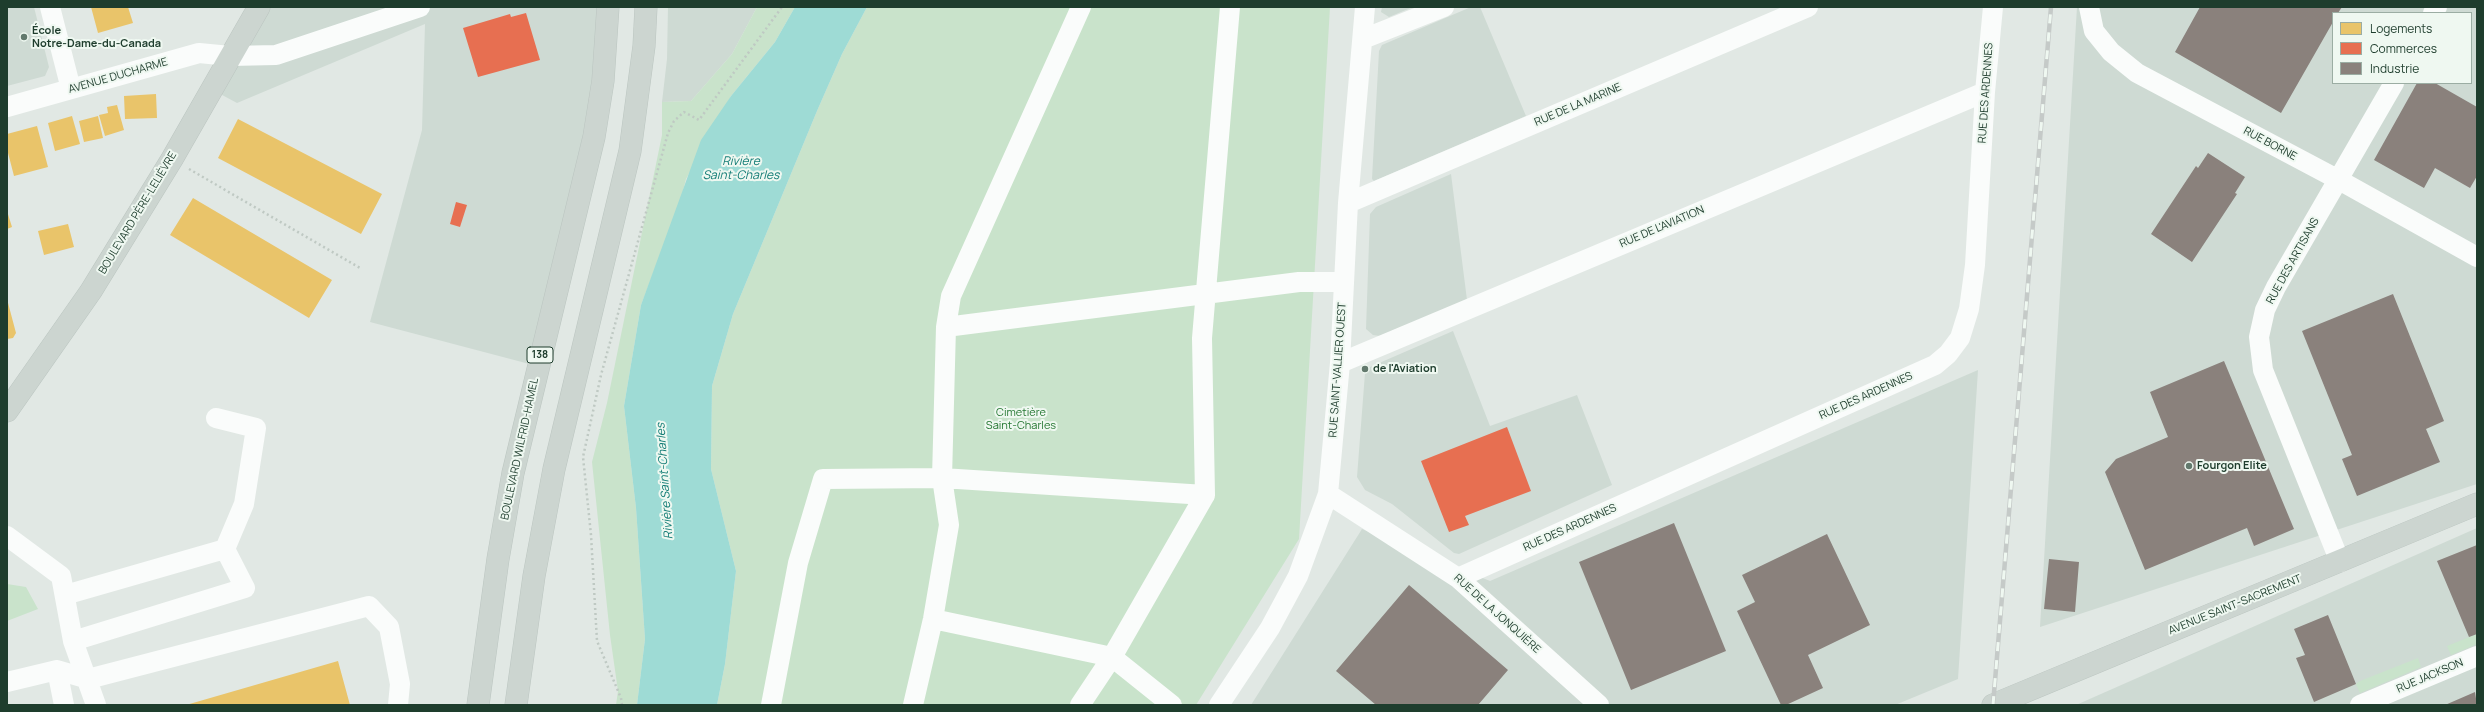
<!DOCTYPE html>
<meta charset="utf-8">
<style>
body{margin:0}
#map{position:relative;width:2484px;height:712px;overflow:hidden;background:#e1e8e4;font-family:Manrope,sans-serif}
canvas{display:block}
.frame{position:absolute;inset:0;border:8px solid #1e3d2d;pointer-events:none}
.legend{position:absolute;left:2332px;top:12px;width:140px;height:72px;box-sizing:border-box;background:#eff8f1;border:1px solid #9bada3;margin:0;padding:5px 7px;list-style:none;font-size:12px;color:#1e3d2d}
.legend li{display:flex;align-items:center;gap:8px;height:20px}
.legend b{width:20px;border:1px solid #9bada3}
</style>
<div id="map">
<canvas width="2484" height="712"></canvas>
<div class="frame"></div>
<ul class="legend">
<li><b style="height:11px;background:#e9c46a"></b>Logements</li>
<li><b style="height:11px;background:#e76f51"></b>Commerces</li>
<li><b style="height:11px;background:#8a817c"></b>Industrie</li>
</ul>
</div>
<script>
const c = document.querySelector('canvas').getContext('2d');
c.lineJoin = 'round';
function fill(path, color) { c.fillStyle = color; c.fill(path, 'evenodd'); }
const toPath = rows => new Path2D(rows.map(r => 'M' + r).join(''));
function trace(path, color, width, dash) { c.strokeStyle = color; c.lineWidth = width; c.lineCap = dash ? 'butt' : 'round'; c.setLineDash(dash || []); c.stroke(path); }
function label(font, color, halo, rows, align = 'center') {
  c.font = font + ' Manrope,sans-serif'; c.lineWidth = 4; c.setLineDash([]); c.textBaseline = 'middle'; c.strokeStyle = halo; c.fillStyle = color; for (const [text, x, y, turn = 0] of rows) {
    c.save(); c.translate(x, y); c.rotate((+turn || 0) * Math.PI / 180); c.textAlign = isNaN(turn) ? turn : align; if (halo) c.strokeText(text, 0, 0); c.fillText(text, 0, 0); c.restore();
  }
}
fill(toPath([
 [7,7,34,7,49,67,45,76,7,86],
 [259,7,608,7,608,25,537,366,370,322,422,130,425,24,237,103,211,89],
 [668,7,757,7,732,54,691,101,662,102,667,59],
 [1382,7,1413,7,1389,17,1381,12],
 [1471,7,1480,7,1526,116,1374,181,1372,179,1379,51,1382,45],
 [2077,7,2477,7,2477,484,2040,627],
 [2333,13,2471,13,2471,83,2333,83],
 [1451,174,1467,300,1380,336,1373,335,1366,329,1370,214,1376,207],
 [1453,331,1490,426,1577,395,1612,485,1459,554,1454,553,1392,504,1365,490,1357,477,1365,373,1370,367],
 [1978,370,1958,679,1895,705,1251,705,1362,529,1490,581],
 [2477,528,2477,705,2076,705]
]), '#cedad3');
fill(toPath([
 [757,7,795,7,775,42,731,96,686,179,680,203,641,305,624,406,636,508,645,639,637,705,616,705,618,691,610,635,592,462,607,403,662,135,662,102,691,101,732,54],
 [867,7,1330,7,1299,539,1196,705,717,705,725,664,736,571,711,469,712,386,733,314,817,111,842,54],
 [7,584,26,587,38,609,7,621],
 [2477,634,2477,644,2451,655,2447,646],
 [2418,658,2421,667,2360,693,2356,684,2360,681]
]), '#c9e3cb');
fill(toPath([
 [795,7,867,7,842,54,817,111,733,314,712,386,711,469,736,571,725,664,717,705,637,705,645,639,636,508,624,406,641,305,701,140,731,96,775,42]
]), '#9edbd5');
fill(toPath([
 [91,7,128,7,133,23,98,33],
 [156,94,157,118,125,119,124,96],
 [117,105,124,130,105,136,99,115,108,113,107,107],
 [72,116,80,144,55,151,48,123],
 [98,116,103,138,84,142,79,121],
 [238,119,382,194,361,234,218,158],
 [37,126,48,167,14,176,7,149,7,134],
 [193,198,332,280,309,318,170,235],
 [7,211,12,227,7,229],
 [68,224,74,247,44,255,38,231],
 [7,299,16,333,13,338,7,339],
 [338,661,350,705,186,705]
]), '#e9c46a');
fill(toPath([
 [526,13,540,60,478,77,463,28,510,14,511,17],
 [456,202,467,205,460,227,450,224],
 [1507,427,1531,491,1465,516,1469,525,1449,532,1421,461]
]), '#e76f51');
fill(toPath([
 [2200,7,2342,7,2338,13,2333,13,2333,22,2281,113,2175,52],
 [2417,83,2435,83,2477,107,2477,176,2470,188,2435,168,2424,188,2374,160],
 [2208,153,2245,177,2235,193,2237,194,2192,262,2151,234,2196,166,2198,168],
 [2393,294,2444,421,2426,429,2440,462,2357,496,2342,459,2352,455,2302,331],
 [2224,361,2294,529,2254,546,2247,528,2145,570,2105,472,2116,459,2168,437,2150,392],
 [1674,523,1726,651,1631,690,1579,562],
 [1827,534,1870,625,1808,655,1823,688,1786,705,1781,705,1737,611,1755,602,1742,575],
 [2477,545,2477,634,2469,637,2437,561],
 [2049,559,2079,562,2075,612,2044,609],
 [1409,585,1508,670,1478,705,1376,705,1336,671],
 [2328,615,2356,684,2314,702,2296,658,2305,655,2294,629],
 [2475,692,2477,705,2445,705]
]), '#8a817c');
const major = toPath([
 [7,411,91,291,172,159,259,7],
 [478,705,498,559,513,473,594,137,603,81,608,7],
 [516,705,534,576,554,469,630,151,644,46,646,7],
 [1993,705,2477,504]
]);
trace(major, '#bbc5c0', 23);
trace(toPath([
 [189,169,360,268],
 [622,705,621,698,597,641,591,535,583,457,601,375,668,133,674,121,684,112,699,120,782,7]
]), '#bfc9c3', 2.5, [2, 3]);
trace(toPath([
 [50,7,71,89],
 [2089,7,2094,31,2111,52,2137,73,2339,180,2477,257],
 [2433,13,2437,7],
 [1363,39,1444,7],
 [7,107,199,53,230,56,276,55,420,7],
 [1348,203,1808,7],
 [946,327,951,296,1081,7],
 [1340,363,1985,92],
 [1328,494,1458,578,1599,705],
 [7,536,61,576,73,641,96,705],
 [2340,562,2263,370,2259,337,2265,310,2276,287,2394,83],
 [1458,578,1935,365,1948,354,1960,338,1969,309,1975,265,1985,92,1993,7],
 [65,595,225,549],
 [933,619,1112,657,1172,705],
 [73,641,245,588,225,549,244,504,256,428,216,418],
 [57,670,64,705],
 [7,682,57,670,88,679,369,606,389,627,400,684,398,705],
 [771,705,798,563,823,479,942,478,1205,495],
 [913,705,933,619,949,525,942,478,946,327,1299,282,1344,282],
 [1080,705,1112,657,1205,495,1202,338,1230,7],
 [1219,705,1270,628,1298,576,1328,494,1340,363,1348,203,1365,7],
 [2360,705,2477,656]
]), '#fafcfb', 20);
trace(major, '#ccd5d0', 22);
const rail = toPath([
 [1993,705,2051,7]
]);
trace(rail, '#c5cac8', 4.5);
trace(rail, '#eff8f1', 3, [9]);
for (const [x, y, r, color] of [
 [24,37,4,"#62796d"],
 [1365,369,4,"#62796d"],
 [2189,466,4,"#62796d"]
]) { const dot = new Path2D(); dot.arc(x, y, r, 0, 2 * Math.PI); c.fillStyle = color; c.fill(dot); trace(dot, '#eff8f1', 1.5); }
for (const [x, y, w] of [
 [540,355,26]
]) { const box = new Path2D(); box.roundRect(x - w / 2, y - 8, w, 16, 3); c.fillStyle = '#eff8f1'; c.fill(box); trace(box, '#1e3d2d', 1); }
label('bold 10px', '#1e3d2d', null, [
 ["138",540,355]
]);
label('bold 11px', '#1e3d2d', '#eff8f1', [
 ["École",32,31],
 ["Notre-Dame-du-Canada",32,44],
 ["de l'Aviation",1373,369],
 ["Fourgon Elite",2197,466]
], 'left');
label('11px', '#1e3d2d', '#eff8f1', [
 ["AVENUE DUCHARME",118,76,-16],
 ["RUE DES ARDENNES",1986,93,-86],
 ["RUE DE LA MARINE",1578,105,-23],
 ["RUE BORNE",2270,144,28],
 ["BOULEVARD PÈRE-LELIÈVRE",138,213,-59],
 ["RUE DE L'AVIATION",1662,227,-23],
 ["RUE DES ARTISANS",2293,261,-61],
 ["RUE SAINT-VALLIER OUEST",1338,370,-86],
 ["RUE DES ARDENNES",1866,396,-24],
 ["BOULEVARD WILFRID-HAMEL",520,449,-78],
 ["RUE DES ARDENNES",1570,528,-24],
 ["AVENUE SAINT-SACREMENT",2235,605,-22],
 ["RUE DE LA JONQUIÈRE",1497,614,42],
 ["RUE JACKSON",2430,676,-23]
]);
label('11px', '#257732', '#eff8f1', [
 ["Cimetière",1021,413],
 ["Saint-Charles",1021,426]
]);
label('italic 12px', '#147d76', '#eff8f1', [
 ["Rivière",741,162],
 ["Saint-Charles",741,176],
 ["Rivière Saint-Charles",665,481,-94]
]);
</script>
